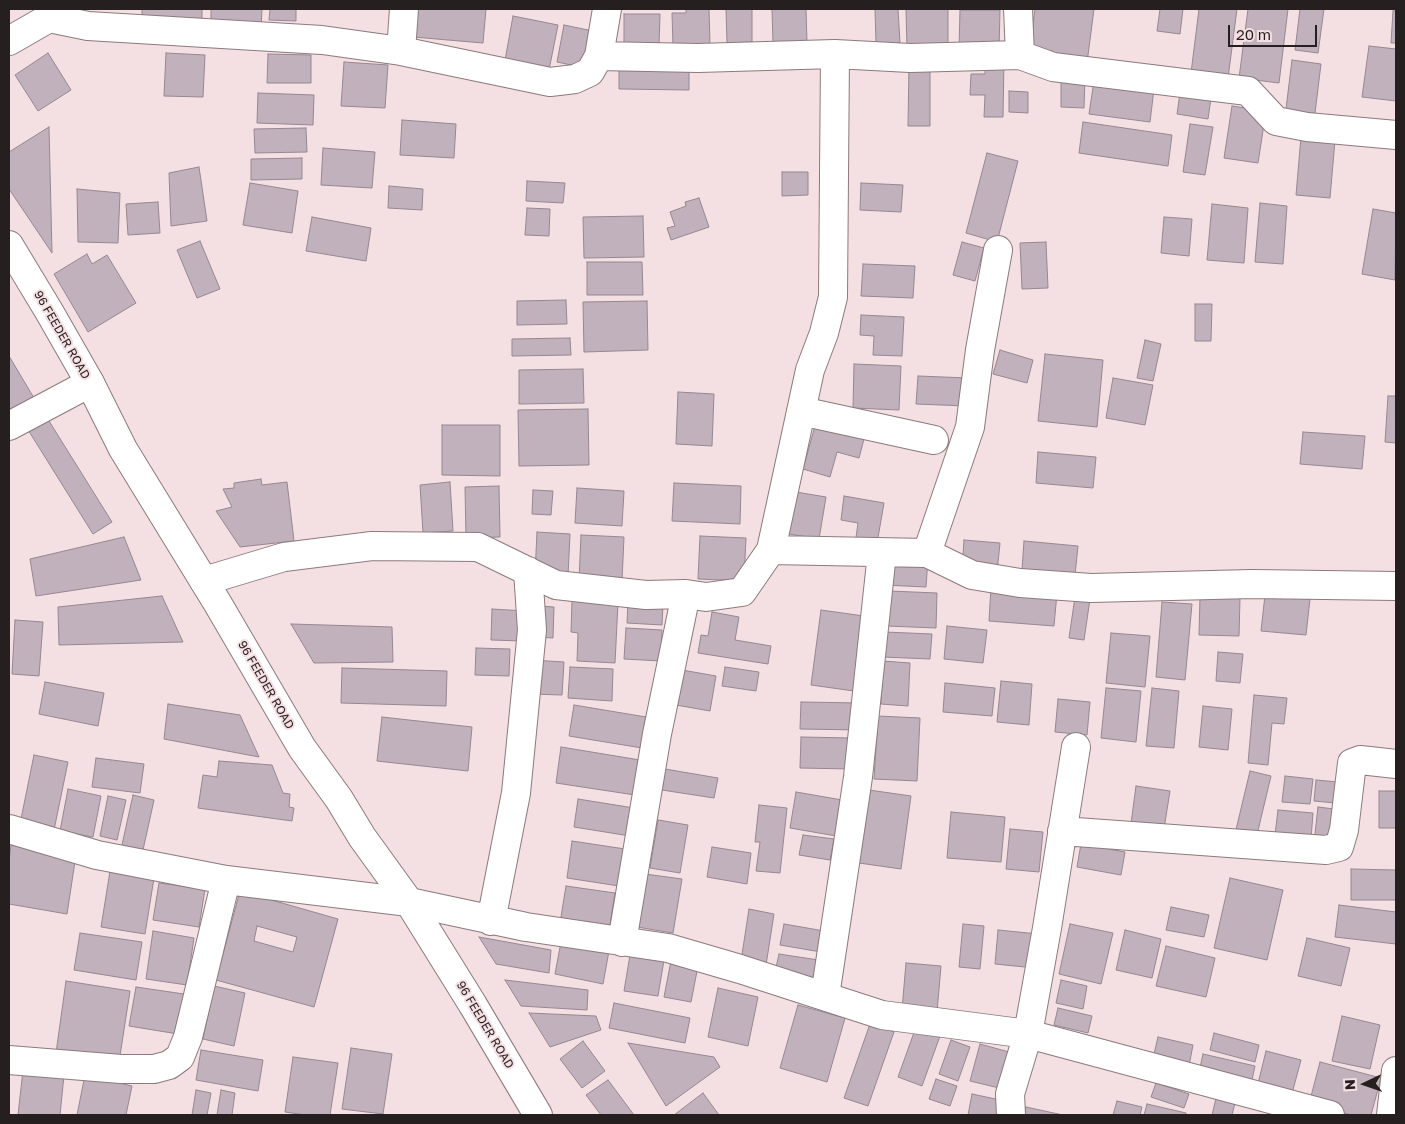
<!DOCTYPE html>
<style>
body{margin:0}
#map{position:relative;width:1405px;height:1124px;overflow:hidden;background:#f4dfe2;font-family:"Golos Text",sans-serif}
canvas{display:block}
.frame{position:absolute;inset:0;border:10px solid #261f20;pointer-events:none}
.north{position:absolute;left:1340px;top:1059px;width:50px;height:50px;-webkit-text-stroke:4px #f4dfe2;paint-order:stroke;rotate:267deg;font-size:14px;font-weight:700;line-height:20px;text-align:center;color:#261f20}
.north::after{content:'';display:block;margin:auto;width:18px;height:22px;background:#261f20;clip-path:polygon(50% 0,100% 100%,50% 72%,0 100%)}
.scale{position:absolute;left:1228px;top:25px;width:89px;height:22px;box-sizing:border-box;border:2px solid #261f20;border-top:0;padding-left:6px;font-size:15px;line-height:18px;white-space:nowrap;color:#261f20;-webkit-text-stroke:4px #f4dfe2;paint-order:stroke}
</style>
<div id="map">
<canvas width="1405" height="1124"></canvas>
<div class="frame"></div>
<div class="north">N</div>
<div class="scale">20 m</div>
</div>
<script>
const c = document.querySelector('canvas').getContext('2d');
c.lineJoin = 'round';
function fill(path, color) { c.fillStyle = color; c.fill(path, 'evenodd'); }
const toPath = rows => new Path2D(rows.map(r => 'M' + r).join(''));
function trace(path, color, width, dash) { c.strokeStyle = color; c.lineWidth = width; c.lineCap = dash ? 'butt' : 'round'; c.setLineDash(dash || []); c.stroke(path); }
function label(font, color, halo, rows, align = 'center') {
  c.font = font + ' "Golos Text",sans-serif'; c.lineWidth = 4; c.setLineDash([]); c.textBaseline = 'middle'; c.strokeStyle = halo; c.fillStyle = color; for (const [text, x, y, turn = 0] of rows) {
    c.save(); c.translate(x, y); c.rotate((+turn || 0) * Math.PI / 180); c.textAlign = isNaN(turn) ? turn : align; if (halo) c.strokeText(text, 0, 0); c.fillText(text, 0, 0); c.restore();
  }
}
const building = toPath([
 [142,9,202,9,202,21,142,18,142,9],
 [211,9,262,9,261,28,211,25,211,9],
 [270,9,296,9,296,21,269,20,270,9],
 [415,9,486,9,483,43,413,37,415,9],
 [686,9,709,9,710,45,673,46,672,13,686,13,686,9],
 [726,9,752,9,752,42,727,43,726,9],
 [772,9,806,9,807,42,773,43,772,9],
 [875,9,898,9,900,43,876,44,875,9],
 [906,9,948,9,948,48,907,49,906,9],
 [1035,9,1094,9,1087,63,1052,58,1053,51,1030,48,1035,9],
 [1160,9,1183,9,1180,34,1157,31,1160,9],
 [1199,9,1237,9,1228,78,1191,73,1199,9],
 [1248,9,1288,9,1279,83,1239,78,1248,9],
 [1300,9,1324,9,1318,53,1295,50,1300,9],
 [960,10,1000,10,999,51,959,51,960,10],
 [1393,11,1396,11,1396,43,1391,43,1393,11],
 [624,14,660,14,659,46,624,45,624,14],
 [513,16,558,25,548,75,504,66,513,16],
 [564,25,593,31,585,68,557,62,564,25],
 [1369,46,1396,49,1396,101,1362,97,1369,46],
 [48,53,71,90,38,111,15,75,48,53],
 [166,53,205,55,203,97,164,96,166,53],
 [268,54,311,55,311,83,267,83,268,54],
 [985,58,1004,59,1003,117,984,117,985,95,970,95,971,74,985,74,985,58],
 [1292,60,1321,64,1314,121,1285,117,1292,60],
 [619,61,689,62,689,90,619,89,619,61],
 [344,62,388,65,385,108,341,106,344,62],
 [909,65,930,65,930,126,908,126,909,65],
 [1061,76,1085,76,1084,108,1061,107,1061,76],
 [1094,81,1154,89,1150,122,1089,114,1094,81],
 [1009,91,1028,92,1028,113,1009,112,1009,91],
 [258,93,314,95,313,125,257,123,258,93],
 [1180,93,1211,98,1208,119,1177,114,1180,93],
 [1232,106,1266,111,1258,163,1224,158,1232,106],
 [402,120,456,124,454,158,400,155,402,120],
 [1083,122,1172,135,1168,166,1079,153,1083,122],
 [1190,124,1213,127,1205,175,1183,172,1190,124],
 [49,127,52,253,9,189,9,152,49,127],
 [306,128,307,152,255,153,254,129,306,128],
 [1301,137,1335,140,1330,198,1296,195,1301,137],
 [323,148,375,152,372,188,321,185,323,148],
 [987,153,1018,161,997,242,966,233,987,153],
 [302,158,302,179,251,180,251,159,302,158],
 [199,167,207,221,171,226,169,173,199,167],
 [782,172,808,172,808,195,782,196,782,172],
 [527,181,565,183,563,203,526,201,527,181],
 [250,183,298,191,292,233,243,225,250,183],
 [861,183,903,185,901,212,860,210,861,183],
 [389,186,423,189,422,210,388,208,389,186],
 [77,189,120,193,118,243,78,242,77,189],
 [699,198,709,227,671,240,667,228,675,226,670,212,686,206,685,202,699,198],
 [158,202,160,233,128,235,126,204,158,202],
 [1260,203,1287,206,1283,264,1255,262,1260,203],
 [1212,204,1248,208,1244,263,1207,260,1212,204],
 [527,208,550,209,549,236,525,235,527,208],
 [1373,209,1396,213,1395,280,1362,274,1373,209],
 [643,216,644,257,584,258,583,217,643,216],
 [312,217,371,228,366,261,306,251,312,217],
 [1164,217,1192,219,1189,256,1161,253,1164,217],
 [200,241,220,289,197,298,177,250,200,241],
 [962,242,984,248,975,281,953,275,962,242],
 [1046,242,1048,288,1022,289,1020,243,1046,242],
 [87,254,92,264,107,255,136,303,88,332,54,274,87,254],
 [587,262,642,262,643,295,587,295,587,262],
 [863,264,915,266,913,298,861,296,863,264],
 [566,300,567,324,517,325,517,301,566,300],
 [647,301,648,350,584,352,583,302,647,301],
 [1195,304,1212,304,1211,341,1195,341,1195,304],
 [861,315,904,317,902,356,873,355,874,336,860,335,861,315],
 [570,338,571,355,512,356,512,339,570,338],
 [1145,340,1161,344,1153,381,1137,378,1145,340],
 [1000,350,1033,360,1027,383,993,374,1000,350],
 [1045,354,1103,360,1097,427,1038,421,1045,354],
 [9,356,37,403,9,409,9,356],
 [854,364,901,366,899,410,853,408,854,364],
 [583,369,584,403,519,404,519,370,583,369],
 [918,376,968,378,966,406,916,404,918,376],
 [1113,378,1153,385,1145,425,1106,418,1113,378],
 [678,392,714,394,712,446,676,444,678,392],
 [1388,396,1396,396,1396,443,1385,442,1388,396],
 [588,409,589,465,519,466,518,410,588,409],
 [44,413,112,522,93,534,25,425,44,413],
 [442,425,500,425,500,476,442,475,442,425],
 [815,426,864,439,859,458,837,452,830,477,803,469,815,426],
 [1303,432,1365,436,1362,469,1300,464,1303,432],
 [1038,452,1096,457,1093,488,1036,483,1038,452],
 [261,479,262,485,287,482,294,541,240,547,216,511,232,507,223,489,234,488,234,483,261,479],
 [450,482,453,531,423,533,420,485,450,482],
 [674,483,741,486,740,524,672,521,674,483],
 [499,486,500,537,466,538,465,487,499,486],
 [577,488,624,491,622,526,575,523,577,488],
 [533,490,553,491,551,515,532,514,533,490],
 [790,491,826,497,819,539,783,533,790,491],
 [844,496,884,503,876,549,855,545,858,523,841,520,844,496],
 [537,532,570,534,568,576,535,574,537,532],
 [581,535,624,537,622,581,579,580,581,535],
 [700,536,746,538,744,581,698,579,700,536],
 [124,537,141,580,36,596,30,559,124,537],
 [964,540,1000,543,997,573,962,570,964,540],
 [1024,541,1078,546,1075,575,1022,570,1024,541],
 [886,557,928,559,926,587,884,585,886,557],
 [991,587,1057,593,1054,626,989,621,991,587],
 [889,591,937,593,936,628,887,626,889,591],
 [1265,595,1310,599,1306,635,1261,631,1265,595],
 [162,596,183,642,59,645,58,607,162,596],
 [1075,597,1090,599,1084,640,1069,638,1075,597],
 [1200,597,1240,598,1239,636,1199,635,1200,597],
 [572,601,618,603,615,663,577,661,578,633,571,632,572,601],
 [628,602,663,604,662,625,627,623,628,602],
 [1162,602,1192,604,1185,680,1156,677,1162,602],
 [539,606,554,607,553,638,538,637,539,606],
 [492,609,525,611,523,641,491,640,492,609],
 [821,610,871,617,861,692,811,685,821,610],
 [712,612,739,617,735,640,771,646,768,664,698,653,701,635,708,636,712,612],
 [15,620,43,622,39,676,12,674,15,620],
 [291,624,392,627,393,662,314,663,291,624],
 [947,626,987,630,983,663,944,659,947,626],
 [626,628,662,630,661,661,624,659,626,628],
 [884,632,932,634,930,659,883,657,884,632],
 [1111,633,1150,636,1145,687,1106,683,1111,633],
 [476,648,510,649,509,676,475,675,476,648],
 [1218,652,1243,654,1240,683,1216,681,1218,652],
 [532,660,564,662,562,695,530,694,532,660],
 [883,661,910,663,908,706,881,704,883,661],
 [570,667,613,669,612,701,568,698,570,667],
 [725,667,759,672,756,691,722,686,725,667],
 [342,668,447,671,446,706,341,703,342,668],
 [682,670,716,676,710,711,676,705,682,670],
 [1001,681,1032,684,1029,725,997,722,1001,681],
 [45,682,104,693,98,726,39,714,45,682],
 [945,683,995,688,992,716,943,712,945,683],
 [1106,688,1141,691,1136,742,1101,738,1106,688],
 [1152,688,1179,691,1174,748,1146,746,1152,688],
 [1254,695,1287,698,1284,724,1272,723,1268,765,1248,763,1254,695],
 [1058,699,1090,702,1087,735,1055,732,1058,699],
 [801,702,861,703,861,730,800,729,801,702],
 [168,704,240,715,259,757,164,739,168,704],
 [574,705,646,717,642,748,569,736,574,705],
 [1203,706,1232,709,1228,750,1199,747,1203,706],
 [878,716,920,718,917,781,874,779,878,716],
 [382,717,472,727,468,771,377,761,382,717],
 [801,737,851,738,851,769,800,768,801,737],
 [561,747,640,760,635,795,556,783,561,747],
 [34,755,68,762,54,830,20,824,34,755],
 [96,758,144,764,140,793,92,787,96,758],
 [219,761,272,765,283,793,290,794,289,807,294,808,292,821,198,808,203,775,217,777,219,761],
 [665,769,718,778,714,798,662,790,665,769],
 [1250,771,1271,776,1256,839,1235,834,1250,771],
 [1285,776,1313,779,1310,804,1282,802,1285,776],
 [1316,780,1349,783,1346,804,1314,801,1316,780],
 [1136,786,1170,791,1163,835,1130,831,1136,786],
 [68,789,101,796,93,837,60,831,68,789],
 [869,790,911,796,901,869,859,863,869,790],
 [1379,791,1396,791,1396,828,1379,828,1379,791],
 [796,792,848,801,842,837,790,828,796,792],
 [133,795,154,800,143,850,122,845,133,795],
 [108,796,126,800,117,840,100,836,108,796],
 [578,799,634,808,630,836,574,827,578,799],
 [759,805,787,808,780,873,756,871,760,842,755,842,759,805],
 [1318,807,1342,810,1338,846,1314,843,1318,807],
 [1278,810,1313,813,1311,839,1275,835,1278,810],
 [951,812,1005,817,1001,862,947,858,951,812],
 [658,820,688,825,680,873,650,868,658,820],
 [1010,829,1043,832,1039,872,1006,869,1010,829],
 [803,835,834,839,830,860,799,855,803,835],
 [572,841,625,849,619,886,567,878,572,841],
 [1081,844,1125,852,1121,875,1077,867,1081,844],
 [11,845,76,855,67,914,9,904,9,860,11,845],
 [712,847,751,853,747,884,707,877,712,847],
 [111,865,155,872,145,934,101,927,111,865],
 [1351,869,1396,870,1396,900,1351,900,1351,869],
 [645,874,682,879,673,933,637,927,645,874],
 [1230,878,1283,890,1267,960,1214,948,1230,878],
 [159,883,205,889,199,927,153,920,159,883],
 [566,886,615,893,609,931,560,923,566,886],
 [240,891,338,919,314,1007,216,980,240,891],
 [257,926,297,937,293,952,254,941,257,926],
 [1339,905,1396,912,1396,944,1335,937,1339,905],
 [1171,907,1209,915,1204,937,1166,930,1171,907],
 [749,909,774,914,766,965,741,961,749,909],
 [784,924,830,932,827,953,780,945,784,924],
 [963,924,984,926,980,969,959,967,963,924],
 [1070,924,1113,933,1101,984,1059,974,1070,924],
 [998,930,1038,934,1035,968,995,964,998,930],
 [1125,930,1161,939,1152,978,1116,970,1125,930],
 [153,931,194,938,187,985,146,979,153,931],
 [80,933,142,942,136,980,74,970,80,933],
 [479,937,551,950,549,973,496,964,479,937],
 [1307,938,1350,948,1341,986,1298,976,1307,938],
 [561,942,609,951,603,984,555,974,561,942],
 [1166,946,1215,958,1206,997,1156,986,1166,946],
 [779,954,825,961,821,980,775,972,779,954],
 [630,955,664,960,658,996,624,991,630,955],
 [671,961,698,966,691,1002,664,997,671,961],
 [906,963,941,966,937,1012,902,1009,906,963],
 [505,980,588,990,587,1010,521,1006,505,980],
 [1061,980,1087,986,1083,1009,1056,1003,1061,980],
 [66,981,130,991,119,1062,56,1053,66,981],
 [214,986,245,993,234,1046,203,1039,214,986],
 [136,987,184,994,178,1034,129,1026,136,987],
 [718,988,758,997,748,1046,708,1037,718,988],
 [614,1003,690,1018,685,1043,609,1028,614,1003],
 [798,1005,845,1018,827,1082,780,1068,798,1005],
 [1058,1008,1092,1016,1088,1033,1054,1025,1058,1008],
 [529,1013,596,1016,601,1030,550,1047,529,1013],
 [1342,1016,1380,1025,1370,1069,1332,1061,1342,1016],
 [870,1024,894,1032,868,1106,844,1098,870,1024],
 [916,1027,940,1036,922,1086,898,1077,916,1027],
 [1214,1033,1259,1045,1255,1062,1210,1050,1214,1033],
 [1158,1037,1193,1045,1188,1071,1152,1063,1158,1037],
 [951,1040,970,1047,958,1081,939,1074,951,1040],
 [583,1041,605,1071,582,1088,560,1059,583,1041],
 [628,1043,714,1057,720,1067,666,1106,628,1043],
 [980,1044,1009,1052,999,1088,970,1081,980,1044],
 [351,1048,392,1054,383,1114,342,1109,351,1048],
 [201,1050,263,1060,258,1091,196,1080,201,1050],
 [1266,1051,1301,1060,1290,1101,1256,1092,1266,1051],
 [1203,1054,1255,1066,1250,1089,1198,1077,1203,1054],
 [293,1057,338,1063,330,1115,306,1115,285,1112,293,1057],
 [1320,1062,1381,1078,1371,1115,1352,1115,1309,1104,1320,1062],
 [23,1070,64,1075,60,1115,18,1115,23,1070],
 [85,1075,132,1086,126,1115,77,1115,85,1075],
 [936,1079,957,1086,950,1106,929,1099,936,1079],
 [608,1080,634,1115,601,1115,586,1095,608,1080],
 [1156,1083,1189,1094,1184,1108,1151,1097,1156,1083],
 [196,1090,211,1093,207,1115,192,1115,196,1090],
 [221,1090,235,1093,232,1115,217,1115,221,1090],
 [703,1093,719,1115,674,1115,703,1093],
 [972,1094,1005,1101,1003,1115,968,1115,972,1094],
 [1217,1094,1236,1099,1232,1115,1212,1115,1217,1094],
 [1117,1101,1142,1107,1140,1115,1113,1115,1117,1101],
 [1147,1104,1186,1113,1186,1115,1144,1115,1147,1104],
 [1026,1107,1063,1115,1024,1115,1026,1107]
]);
fill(building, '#c0b1bc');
trace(building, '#958791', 1);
const minor = toPath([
 [1018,9,1020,55],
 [49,18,88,26,322,40,401,51,550,82,575,79,590,72,599,56,607,9],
 [9,41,49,18,49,9],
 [401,51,404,9],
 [835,54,910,58,1020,55,1053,67,1248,91,1276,121,1307,127,1396,135],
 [801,411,934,440],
 [9,426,90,383],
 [771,550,927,553,972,575,1020,583,1091,588,1252,584,1396,586],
 [927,553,970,427,980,350,998,250],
 [204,581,284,557,372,546,478,547,556,585,646,595,686,594,706,597,742,592,771,550,810,370,824,333,833,297,835,54,698,58,599,56],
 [1076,747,1047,928,1028,1034,1330,1115],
 [9,829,97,855,226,880,409,902,526,927,668,948,740,969,882,1015,1028,1034,1010,1094,1011,1115],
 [1062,831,1326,850,1339,847,1344,830,1352,763,1360,760,1396,764],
 [491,921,516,793,532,630,528,571],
 [622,942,657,734,686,594],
 [825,996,858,777,882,553],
 [9,1060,121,1069,154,1069,169,1065,180,1057,188,1037,226,880],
 [1391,1115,1396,1071]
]);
const major = toPath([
 [9,245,50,313,90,383,123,449,218,604,302,748,339,799,362,837,409,902,473,1005,538,1115]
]);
trace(minor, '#8c7a7c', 30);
trace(major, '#8c7a7c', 30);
trace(minor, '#fff', 28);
trace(major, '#fff', 28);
label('12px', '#261f20', '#f4dfe2', [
 ["96 FEEDER ROAD",62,335,60],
 ["96 FEEDER ROAD",266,685,60],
 ["96 FEEDER ROAD",485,1025,59]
]);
</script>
